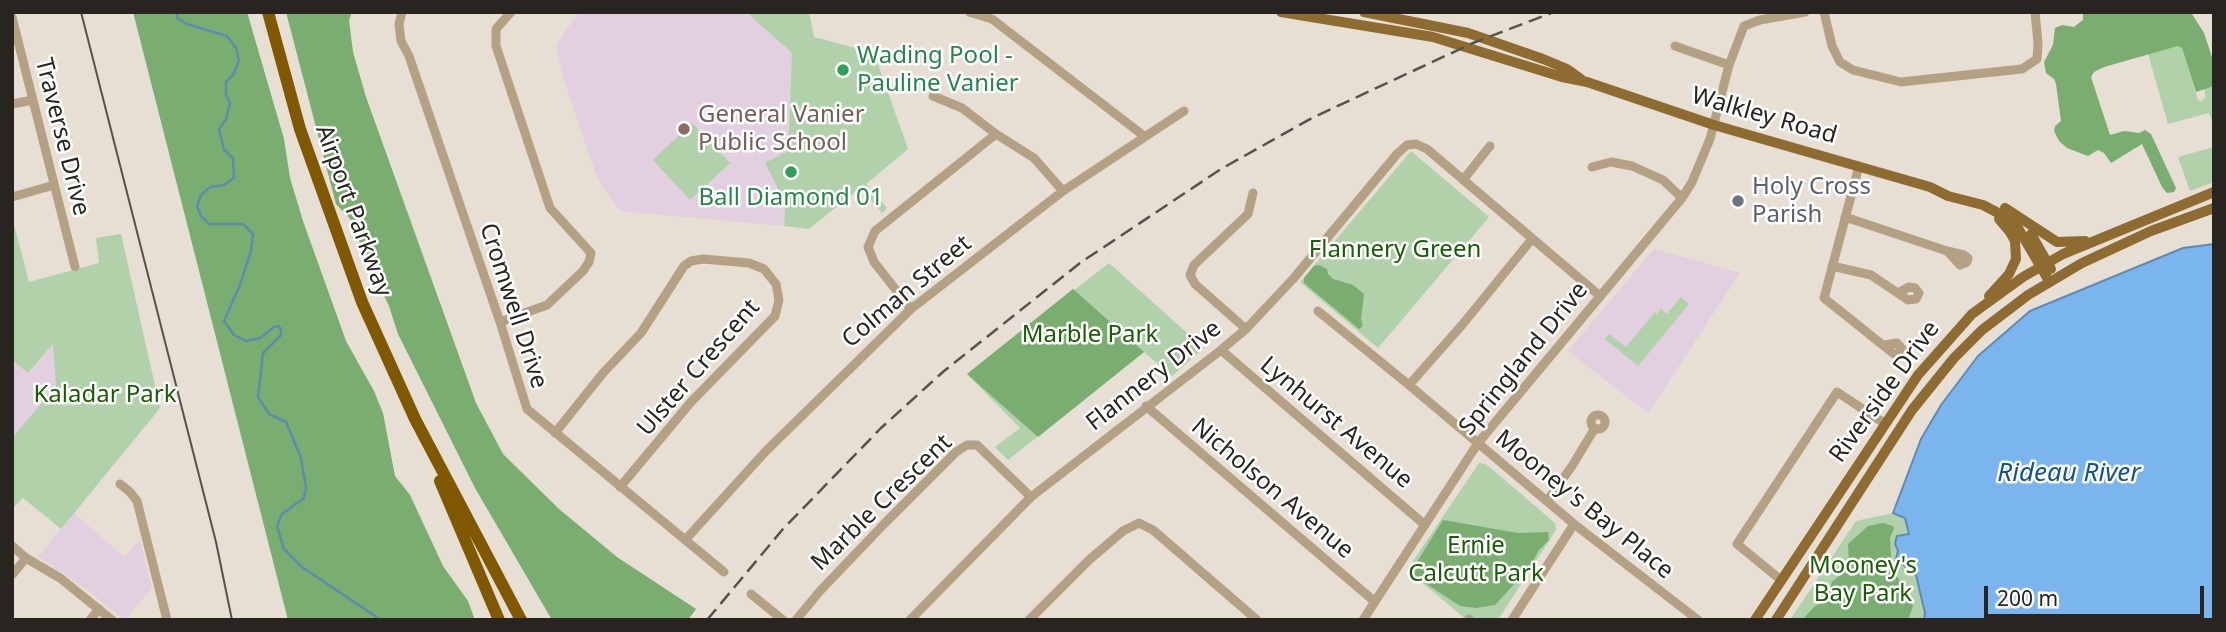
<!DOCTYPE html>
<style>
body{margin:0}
#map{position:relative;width:2226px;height:632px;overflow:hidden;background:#e7ded4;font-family:"Noto Sans",sans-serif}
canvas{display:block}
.frame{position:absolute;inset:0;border:14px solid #282521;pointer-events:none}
.scale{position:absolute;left:1984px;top:586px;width:220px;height:32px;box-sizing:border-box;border:4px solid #282521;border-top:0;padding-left:9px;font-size:21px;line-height:24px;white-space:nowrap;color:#282521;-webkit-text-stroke:5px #fff;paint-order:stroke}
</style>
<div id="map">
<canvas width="2226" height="632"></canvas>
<div class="frame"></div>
<div class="scale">200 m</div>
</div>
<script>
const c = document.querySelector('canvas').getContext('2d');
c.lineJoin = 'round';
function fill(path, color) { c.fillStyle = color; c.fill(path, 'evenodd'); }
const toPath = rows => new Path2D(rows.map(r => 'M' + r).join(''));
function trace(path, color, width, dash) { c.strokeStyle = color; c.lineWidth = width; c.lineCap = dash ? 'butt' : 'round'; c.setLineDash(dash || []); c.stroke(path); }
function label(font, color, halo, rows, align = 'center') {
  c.font = font + ' "Noto Sans",sans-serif'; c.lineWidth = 5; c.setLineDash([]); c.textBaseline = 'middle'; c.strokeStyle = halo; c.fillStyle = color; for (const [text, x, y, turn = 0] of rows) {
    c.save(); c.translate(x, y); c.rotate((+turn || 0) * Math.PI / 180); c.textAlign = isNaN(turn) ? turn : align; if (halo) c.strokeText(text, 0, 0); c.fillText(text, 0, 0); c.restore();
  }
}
fill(toPath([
 [579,12,746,12,792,53,784,226,620,211,598,180,563,77,556,45],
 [1654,249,1740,273,1648,413,1568,351],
 [54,343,56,386,12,438,12,360,29,373],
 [74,513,124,557,140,540,152,588,125,620,83,587,38,557]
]), '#e2cfdf');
fill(toPath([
 [746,12,809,12,814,37,874,53,908,149,866,184,887,208,882,213,860,188,809,229,784,226,786,198,783,198,765,163,788,151,792,53],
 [2178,46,2182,48,2198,100,2203,102,2202,99,2206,98,2204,89,2214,86,2214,127,2209,113,2168,124,2148,54],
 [692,123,730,163,690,200,653,160],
 [2214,147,2214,182,2190,191,2178,157],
 [1411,151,1489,217,1378,348,1300,282],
 [12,216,29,282,99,263,96,238,121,234,160,408,61,529,23,498,12,509,12,438,56,386,53,344,28,373,12,360],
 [1109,263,1204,348,1172,376,1144,352,1008,460,995,447,1020,428,967,374],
 [1681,297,1689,304,1638,366,1605,339,1609,334,1626,347,1655,312,1657,314,1661,309,1667,314],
 [1479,463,1486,464,1555,523,1556,530,1498,620,1467,620,1407,570],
 [1893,513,1905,518,1909,534,1898,550,1907,570,1916,575,1925,613,1924,620,1790,620,1856,521]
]), '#b0d1a9');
fill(toPath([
 [133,12,247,12,284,139,290,178,303,221,346,341,374,391,383,413,395,476,410,495,443,566,468,601,475,620,288,620],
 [286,12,352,12,349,20,353,52,366,97,476,403,503,454,559,509,617,557,696,609,688,620,552,620,475,488,398,334,389,306,362,251,354,223,336,204],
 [2083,12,2188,12,2192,14,2204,33,2214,63,2214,86,2196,92,2182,48,2178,46,2104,67,2094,72,2091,77,2110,135,2124,131,2139,133,2145,130,2151,134,2176,188,2174,192,2167,193,2162,187,2142,144,2111,163,2104,153,2098,150,2088,156,2067,148,2059,141,2054,131,2055,126,2061,121,2056,84,2054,79,2046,73,2044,62,2053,45,2055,28,2062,25,2074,27,2083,20],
 [1319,265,1327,269,1328,274,1333,279,1353,285,1364,294,1361,319,1363,326,1359,329,1304,283,1304,278,1314,266],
 [1073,289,1144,352,1038,437,967,374],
 [1443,520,1518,533,1548,532,1549,540,1539,550,1529,568,1495,605,1476,608,1460,606,1410,573],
 [1883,523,1893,526,1894,529,1890,538,1892,571,1904,585,1913,606,1908,620,1802,620,1815,606,1825,601,1832,582,1847,569,1849,561,1848,544,1868,526]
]), '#7aad70');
const water = toPath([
 [2214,244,2214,620,1924,620,1925,613,1916,575,1896,559,1898,550,1895,544,1897,536,1909,534,1905,518,1893,513,1921,439,1941,405,1978,356,2030,311,2183,248,2214,244]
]);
fill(water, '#7ab5ee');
trace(water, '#618ab0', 2);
trace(toPath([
 [177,12,177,18,187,24,227,36,236,48,239,60,233,75,226,82,226,95,230,103,226,119,219,129,224,150,233,158,234,178,224,185,210,187,201,195,197,206,201,216,209,224,243,224,253,234,251,251,240,285,224,321,234,335,246,341,260,338,274,327,278,326,281,329,281,335,263,353,258,397,269,414,286,422,301,458,306,488,304,498,282,514,277,526,284,549,302,567,381,620]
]), '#618ab0', 2.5);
trace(toPath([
 [402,12,399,24,401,41,409,56,500,322,527,409,724,572],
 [969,12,992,19,1144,136],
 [1824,12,1832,46,1840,62,1853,70,1901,82,2022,69,2037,59,2038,43,2035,12],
 [12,17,75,267],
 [1675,46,1729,65],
 [933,96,962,108,996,134,1034,158,1063,191],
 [12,104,33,100],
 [1859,166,1824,298,1894,354,1899,355,1903,350,1897,343,1884,345],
 [1592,167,1611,162,1632,166,1663,180,1682,198],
 [1463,180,1490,146],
 [12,197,54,185],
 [1845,217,1947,251,1960,265,1967,262,1968,258,1964,255,1947,251],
 [1832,266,1871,275,1908,300,1916,299,1919,293,1915,288,1909,287,1898,293],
 [911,309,874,262,868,247,875,231,996,134],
 [1318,311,1409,385,1574,524,1698,620],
 [500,322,547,305,583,271,589,262,591,253,550,208,496,46,496,29,511,12],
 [1246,329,1195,284,1190,275,1194,265,1248,214,1253,193],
 [1221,350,1425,525],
 [1409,385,1462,325,1532,239],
 [1146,406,1374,601],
 '1591 422a7 7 0 1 1 14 0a7 7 0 1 1-14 0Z',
 [555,433,603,373,641,333,684,266,691,261,703,259,749,263,764,269,776,284,779,300,775,316,691,402,620,487],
 [120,484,130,492,137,501,167,620],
 [1547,501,1572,466,1595,428],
 [686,539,766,451,911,309,1063,191,1184,111],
 [12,546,26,558,60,578,112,620],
 [12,575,26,558],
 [1781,580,1737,544,1837,392,1884,423],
 [751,594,783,620],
 [90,620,99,609],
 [796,620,820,591,884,524,956,452,967,445,977,445,1031,497],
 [910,620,1031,497,1221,350,1246,329,1293,279,1397,154,1407,145,1416,144,1427,149,1600,296],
 [1029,620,1089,560,1123,531,1139,523,1153,530,1257,620],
 [1363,620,1478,443,1682,198,1692,182,1710,139,1729,65,1744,26,1760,20,1805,12],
 [1468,620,1469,619],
 [1512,620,1574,524]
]), '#b4a184', 9);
trace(toPath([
 [1281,12,1433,37,1562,77,1587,82,1714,125,1930,187,1948,196,1983,205,2002,215,2018,228,2049,281],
 [1364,12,1468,33,1543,59,1567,69,1581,79],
 [2005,208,2057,242,2085,241],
 [2031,234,2051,269],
 [1989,296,2009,274,2016,259,2015,241,2010,232,1999,219],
 [1755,620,1918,375,1972,314,2023,277,2063,254,2214,192],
 [1776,620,1912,410,1954,358,1982,330,2028,295,2082,263,2151,231,2214,208]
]), '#8e6b31', 10);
trace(toPath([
 [268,12,300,129,362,302,415,419,521,620],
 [440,481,499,620]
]), '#805800', 12);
trace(toPath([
 [81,12,216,542,232,620]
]), '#56524c', 2);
trace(toPath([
 [707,620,783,529,881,428,944,371,1080,263,1221,169,1312,118,1473,43,1554,12]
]), '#56524c', 2.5, [14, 7]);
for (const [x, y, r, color] of [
 [843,70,7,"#2e9e5b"],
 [684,129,7,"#8d6e63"],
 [791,172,7,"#2e9e5b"],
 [1738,201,7,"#6b7280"]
]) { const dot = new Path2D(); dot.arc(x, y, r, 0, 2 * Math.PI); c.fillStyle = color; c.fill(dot); trace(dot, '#fff', 2.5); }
label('24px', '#27864d', '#fff', [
 ["Wading Pool -",857,56],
 ["Pauline Vanier",857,84],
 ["Ball Diamond 01",791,198,"center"]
], 'left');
label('24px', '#785e54', '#fff', [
 ["General Vanier",698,115],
 ["Public School",698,143]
], 'left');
label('24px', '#282521', '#fff', [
 ["Walkley Road",1764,116,16],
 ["Traverse Drive",62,137,76],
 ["Airport Parkway",353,211,70],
 ["Colman Street",907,292,-40],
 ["Cromwell Drive",513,306,72],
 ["Springland Drive",1524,359,-51],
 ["Ulster Crescent",699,368,-49],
 ["Flannery Drive",1154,376,-38],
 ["Riverside Drive",1885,392,-54],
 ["Lynhurst Avenue",1336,423,40],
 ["Nicholson Avenue",1272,489,40],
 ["Marble Crescent",882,503,-44],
 ["Mooney's Bay Place",1584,505,39]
]);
label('24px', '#5b616d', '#fff', [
 ["Holy Cross",1752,187],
 ["Parish",1752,215]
], 'left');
label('24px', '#195d05', '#fff', [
 ["Flannery Green",1395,250],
 ["Marble Park",1090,335],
 ["Kaladar Park",105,395],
 ["Ernie",1476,546],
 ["Calcutt Park",1476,574],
 ["Mooney's",1863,566],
 ["Bay Park",1863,594]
]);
label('italic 26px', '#145388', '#fff', [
 ["Rideau River",2069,474]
]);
</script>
